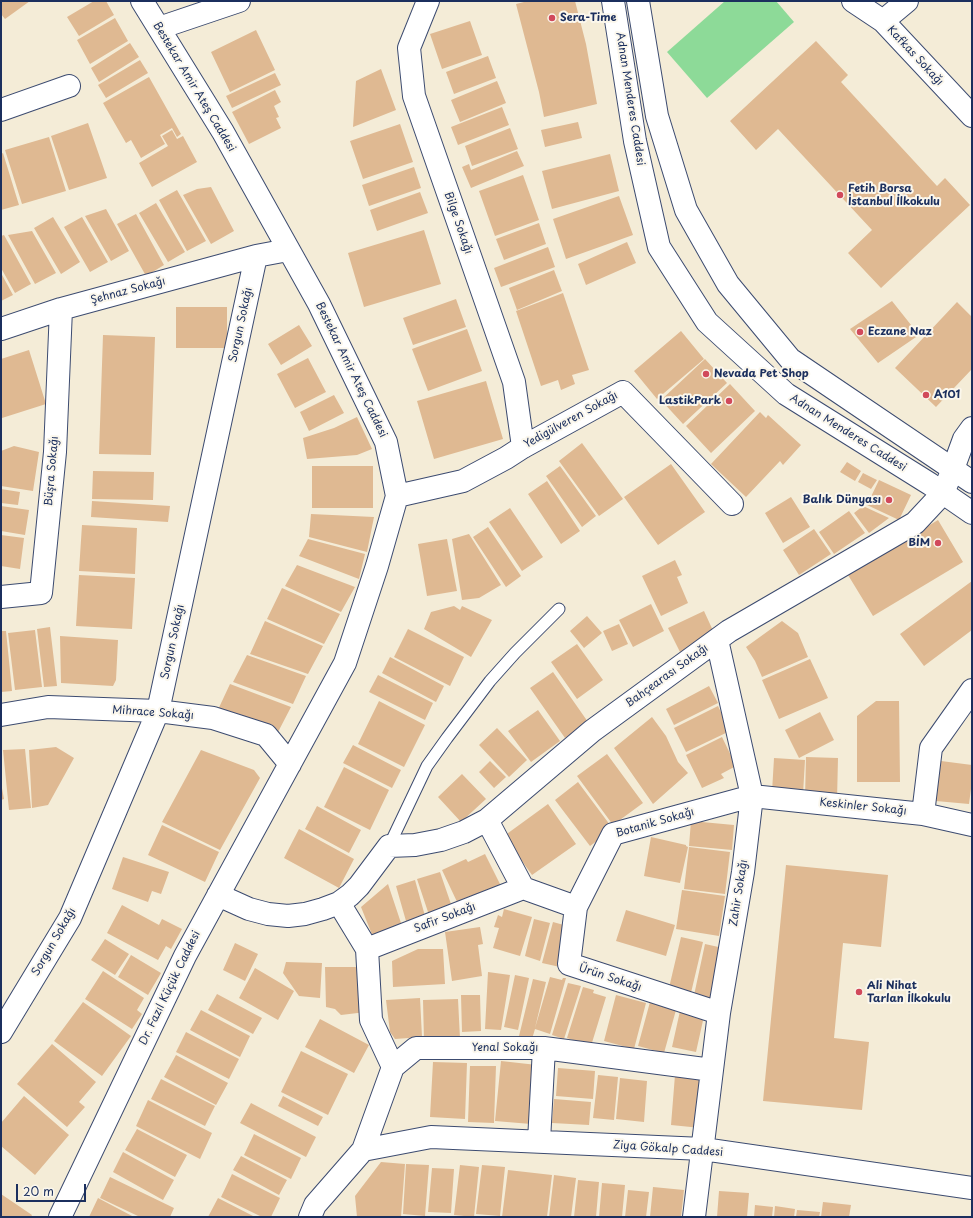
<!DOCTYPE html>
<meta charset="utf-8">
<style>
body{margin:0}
#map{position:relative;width:973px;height:1218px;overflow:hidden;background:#f4ecd7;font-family:"Playpen Sans",sans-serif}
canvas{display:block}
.frame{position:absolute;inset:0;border:2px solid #1b2f5e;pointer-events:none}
.scale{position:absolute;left:16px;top:1184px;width:70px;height:18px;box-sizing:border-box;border:2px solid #1b2f5e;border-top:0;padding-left:5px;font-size:12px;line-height:14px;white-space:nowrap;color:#1b2f5e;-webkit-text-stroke:3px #fbf7ec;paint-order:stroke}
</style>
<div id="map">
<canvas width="973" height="1218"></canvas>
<div class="frame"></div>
<div class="scale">20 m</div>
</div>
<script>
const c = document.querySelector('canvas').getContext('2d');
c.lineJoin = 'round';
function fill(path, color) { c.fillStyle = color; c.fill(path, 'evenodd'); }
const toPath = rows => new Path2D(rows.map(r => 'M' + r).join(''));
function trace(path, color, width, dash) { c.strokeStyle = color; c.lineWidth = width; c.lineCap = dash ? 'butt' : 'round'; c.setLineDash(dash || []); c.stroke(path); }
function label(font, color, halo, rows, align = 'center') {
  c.font = font + ' "Playpen Sans",sans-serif'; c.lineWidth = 4; c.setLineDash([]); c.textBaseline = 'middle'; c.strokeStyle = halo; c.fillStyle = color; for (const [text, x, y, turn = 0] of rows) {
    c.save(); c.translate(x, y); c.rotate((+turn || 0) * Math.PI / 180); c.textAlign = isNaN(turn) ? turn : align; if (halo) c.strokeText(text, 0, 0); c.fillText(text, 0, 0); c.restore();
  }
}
fill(toPath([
 [725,1,776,1,794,22,707,98,667,52]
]), '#8dda98');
fill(toPath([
 [1,1,30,1,5,19,1,14],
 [94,1,106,1,114,15,79,36,67,17],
 [528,1,575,1,586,44,597,104,544,117,539,92,516,4],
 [115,18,128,41,90,64,77,40],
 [470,21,482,55,442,69,430,34],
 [256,30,275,70,230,92,211,52],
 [816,41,848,75,841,82,937,186,945,178,970,205,881,288,848,253,872,230,778,129,756,150,730,121],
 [130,43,139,57,99,82,91,68],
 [488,56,496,78,454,94,446,72],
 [140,60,148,73,106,98,98,85],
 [381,69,396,110,353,127,356,81],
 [275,73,281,85,232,108,226,96],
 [149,77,181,134,177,137,172,128,160,135,165,144,141,158,131,140,126,143,103,103],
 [497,81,506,103,460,122,451,100],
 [275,90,281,102,274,106,279,117,276,118,281,128,249,144,232,112],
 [502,107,509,125,458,145,451,127],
 [578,122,582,138,545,147,541,130],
 [88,123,107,178,69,190,51,136],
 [400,124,413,162,363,179,350,141],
 [510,128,518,149,472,166,465,146],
 [172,130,177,139,183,136,197,162,152,187,139,163,168,146,162,136],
 [49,137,66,191,22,204,5,150],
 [517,151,524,166,471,188,462,167,469,164,471,170],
 [3,153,19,205,1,210,1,154],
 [610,154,619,191,552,209,542,171],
 [414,167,421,188,369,206,362,185],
 [523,175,539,220,495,236,479,191],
 [211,187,234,231,211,244,183,195,197,189],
 [177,190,206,241,187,251,159,200],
 [420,192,428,213,377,231,370,210],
 [619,196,633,235,566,259,553,219],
 [156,203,185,252,168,262,139,213],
 [106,209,129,251,111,261,85,216],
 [136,214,164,265,146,276,117,224],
 [53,217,80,262,61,274,34,228],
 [82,217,108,262,90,272,64,227],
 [539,223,546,244,504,260,496,239],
 [424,230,441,284,364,307,348,253],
 [32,231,56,273,35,284,8,235],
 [4,235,31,284,15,293,1,268,1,236],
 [627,242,636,263,586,285,578,264],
 [548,247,555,267,501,287,494,268],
 [554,270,562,291,517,310,509,288],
 [1,273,13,295,1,301],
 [563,293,589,370,572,375,575,384,561,390,558,380,541,386,516,311],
 [456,299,466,327,413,345,403,318],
 [892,301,919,335,878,363,850,329],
 [957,302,972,317,972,369,936,407,895,368],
 [176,307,227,307,227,348,176,348],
 [299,325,312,346,281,365,268,344],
 [467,329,482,371,428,391,412,349],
 [681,331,704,359,657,399,634,371],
 [103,335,155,337,151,455,99,454],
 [29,350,46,404,2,418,1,359],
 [308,358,326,392,295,408,277,374],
 [705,359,727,383,683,424,661,400],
 [486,381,503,439,434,459,417,401],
 [730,384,755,411,711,453,686,426],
 [334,395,344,413,309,431,300,412],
 [760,412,766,418,768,415,801,445,783,465,780,461,746,497,711,464],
 [357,417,372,449,357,455,307,459,303,438,334,428],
 [582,443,623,499,599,516,559,461],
 [14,446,39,452,33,491,1,486,1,451],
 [847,462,861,471,855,481,840,472],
 [671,464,705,512,658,545,624,497],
 [312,466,373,466,373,508,312,508],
 [560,466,596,516,582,527,546,476],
 [93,471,154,472,153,500,92,499],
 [863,473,877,480,871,489,858,482],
 [879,480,911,495,899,520,867,505],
 [547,481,580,531,561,544,528,494],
 [1,489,20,492,18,505,1,503],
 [791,497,810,527,783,543,765,513],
 [92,501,170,506,168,522,91,517],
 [1,506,29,510,25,535,1,531],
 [863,506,889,518,869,533,854,513],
 [510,508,543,557,522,571,489,522],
 [849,511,865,533,834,554,819,532],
 [311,514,374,517,367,552,309,537],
 [938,520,963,562,873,616,848,575],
 [82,525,137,528,135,574,79,571],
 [488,527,521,576,506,587,473,537],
 [814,529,831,554,799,575,783,550],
 [469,534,501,585,479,598,462,600,452,539],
 [1,535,24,538,20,569,1,566],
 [308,539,365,554,359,579,299,556],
 [447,539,457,591,427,596,418,544],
 [675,560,682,575,677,577,688,603,661,616,642,576],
 [297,565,355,587,341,612,285,586],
 [79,575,135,578,132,629,76,626],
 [972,581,972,630,924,666,900,634],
 [282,588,340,614,324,644,267,619],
 [651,604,664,631,633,647,619,620],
 [454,606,460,610,462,606,492,620,471,657,424,629,431,612],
 [704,611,715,635,680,652,668,628],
 [587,616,602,633,584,648,570,631],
 [265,621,323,646,308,674,250,654],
 [782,621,798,633,808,657,762,677,755,661,746,647],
 [619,624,628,644,612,651,603,631],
 [50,627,57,686,44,687,37,629],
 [408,629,464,657,450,686,394,657],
 [35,630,42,687,15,690,8,633],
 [1,631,6,631,12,691,1,692],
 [60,636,118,640,116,680,113,686,61,683],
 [577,644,603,680,577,699,551,662],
 [247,655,306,676,293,704,233,682],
 [390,657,444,686,436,702,382,673],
 [810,659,828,698,779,719,762,680],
 [553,672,588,722,565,738,530,688],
 [378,675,433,703,425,720,369,692],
 [230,684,291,707,277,734,216,714],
 [709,686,718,703,674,725,666,709],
 [379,701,425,725,404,767,358,744],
 [876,701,899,701,900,782,857,782,857,716],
 [718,706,730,731,686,752,674,728],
 [538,710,560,741,531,762,508,731],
 [820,712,834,740,799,758,785,730],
 [652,717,666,736,678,762,688,773,653,804,614,748],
 [497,728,527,760,509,777,479,745],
 [722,737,736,766,721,774,724,778,702,788,686,755],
 [353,745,401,770,392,788,343,763],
 [56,747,74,758,48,805,32,808,29,750],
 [25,749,31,808,9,810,3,750],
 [201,750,254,770,260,778,220,850,162,822],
 [607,754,643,803,613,825,577,776],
 [806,757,838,758,837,800,805,798],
 [774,758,805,760,803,794,772,792],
 [490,761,506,777,494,788,479,772],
 [941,761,972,765,972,790,971,789,969,804,936,801],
 [344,767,389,790,370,830,324,807],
 [462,774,486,799,461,822,438,797],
 [578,782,613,829,590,846,555,800],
 [1,783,4,799,1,800],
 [548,804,576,844,532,875,504,836],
 [317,806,361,830,349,853,305,829],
 [691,821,734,825,732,850,689,846],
 [162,825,219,852,205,882,148,855],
 [299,829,354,859,339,888,284,858],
 [651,837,686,845,686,846,688,847,680,883,644,876],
 [689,847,730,852,725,894,684,889],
 [485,854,501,886,459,906,442,870,466,859,468,862],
 [123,857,169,872,161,894,152,891,148,902,112,889],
 [786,865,888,875,881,947,843,943,834,1038,869,1042,862,1110,763,1101],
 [440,872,452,907,429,915,417,879],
 [415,880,425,916,406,921,396,886],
 [388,884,402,926,373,937,361,907],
 [682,890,725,896,719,936,676,929],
 [122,905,159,925,162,919,182,929,171,949,166,946,158,960,107,933],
 [504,909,532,917,520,956,493,948,499,928,494,927,498,915,502,917],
 [626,910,675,925,666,956,616,941],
 [534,919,550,923,540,961,525,956],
 [553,922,571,927,560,967,542,963],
 [480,927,483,944,478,945,482,976,452,981,445,932],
 [681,937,703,942,690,997,668,992],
 [105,939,129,954,115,975,91,960],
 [235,943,258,954,245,981,223,970],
 [705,944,723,948,711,1004,693,1000],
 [418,949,443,949,445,984,393,987,392,961],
 [131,955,161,973,148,995,118,977],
 [286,962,322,963,320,998,299,996,283,973],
 [325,967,355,967,365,969,366,1012,341,1015,335,1009,326,1007],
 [255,968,294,991,278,1020,239,998],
 [103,971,144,998,137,1010,142,1014,132,1029,85,999],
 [488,972,510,975,501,1030,485,1029],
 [515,975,529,978,518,1030,504,1027],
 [550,977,562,980,563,978,566,978,550,1034,535,1029,532,1039,519,1036,533,979,546,982,535,1028],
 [568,983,581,986,564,1039,552,1035],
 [583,987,594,990,593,993,606,997,591,1046,567,1038],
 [217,994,262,1018,253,1034,208,1010],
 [461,995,480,995,481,1031,462,1032],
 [616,995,646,1003,634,1049,604,1041],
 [420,998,422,1037,395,1039,390,1032,386,1000],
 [458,999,460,1039,424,1041,423,1000],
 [83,1002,131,1036,102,1076,54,1041],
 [650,1002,676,1010,664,1053,638,1046],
 [201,1010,250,1036,240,1057,190,1030],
 [680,1011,704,1016,696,1052,672,1047],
 [320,1019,369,1045,354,1073,305,1047],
 [186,1032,239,1059,229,1079,176,1052],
 [52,1044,96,1082,79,1102,85,1107,67,1127,17,1084],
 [301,1051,348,1074,328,1115,281,1092],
 [176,1055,228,1083,216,1105,164,1077],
 [501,1061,537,1065,531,1124,495,1121],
 [433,1062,467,1063,465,1119,430,1117],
 [470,1066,496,1066,494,1123,468,1122],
 [558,1068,595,1071,593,1099,556,1096],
 [598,1075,618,1077,614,1120,593,1118],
 [675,1075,706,1078,701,1128,671,1125],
 [620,1078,647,1081,644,1122,616,1119],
 [161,1079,215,1106,205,1126,151,1099],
 [24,1096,69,1135,35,1175,1,1146,1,1123],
 [283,1096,323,1117,318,1126,278,1106],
 [554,1099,591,1102,589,1125,552,1123],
 [148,1100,212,1133,200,1159,136,1126],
 [251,1103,316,1137,306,1157,240,1123],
 [137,1129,187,1155,175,1177,125,1150],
 [254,1134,301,1158,291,1179,244,1155],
 [123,1152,174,1180,163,1200,113,1172],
 [241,1156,287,1180,279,1195,233,1170],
 [381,1162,405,1164,401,1217,357,1217,355,1196],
 [406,1164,429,1165,425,1216,403,1214],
 [460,1165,479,1167,474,1217,454,1215],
 [482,1165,505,1167,500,1216,476,1214],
 [432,1168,454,1169,451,1213,428,1212],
 [508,1170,552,1175,547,1217,502,1217],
 [232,1174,280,1198,271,1217,262,1217,221,1197],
 [554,1175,576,1178,571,1217,549,1217],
 [110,1177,174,1208,170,1217,140,1217,100,1198],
 [578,1180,599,1182,596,1217,574,1217],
 [602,1183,625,1185,622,1217,599,1217],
 [653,1187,684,1190,681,1217,650,1217],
 [628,1190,649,1192,646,1217,625,1217],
 [719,1191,749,1193,747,1217,717,1217],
 [1,1194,32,1215,31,1217,1,1217],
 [98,1198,134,1217,89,1217],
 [218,1198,255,1217,208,1217],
 [823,1202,851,1205,849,1217,821,1217],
 [755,1205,773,1207,772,1217,754,1217],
 [775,1206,795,1209,794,1217,774,1217],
 [797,1210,820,1212,819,1217,796,1217]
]), '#dfb992');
const service = toPath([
 [389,846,427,766,447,738,490,681,515,653,559,609]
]);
const minor = toPath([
 [428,1,409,48,414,96,514,382,523,447],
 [853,1,883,21,972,116],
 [883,21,907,1],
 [159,28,239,1],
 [1,110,69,86],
 [1,329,61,309,256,256],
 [397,496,463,481,506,458,523,447,623,392,732,504],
 [1,597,41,593,55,452,61,309],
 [1,715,48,707,158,711,213,718,266,735,290,764],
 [923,814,931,748,972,690],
 [487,820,523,888,576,907,569,964,719,1013],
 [218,895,249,909,268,914,288,916,305,914,323,909,339,903,350,895,359,886,389,846,415,845,441,840,464,832,487,820,592,731,729,631,915,523,943,493,953,469,964,439,972,428],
 [339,903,367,949,371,1020,393,1067],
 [576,907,613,834,752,796,923,814,972,825],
 [367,949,523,888],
 [1,1032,70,918,158,711,256,256,288,250],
 [539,1141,544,1048],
 [363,1150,431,1137,703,1149,972,1188],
 [60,1217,185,956,345,663,377,566,397,496,386,442,319,304,223,132,142,1],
 [310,1217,315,1205,363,1150,393,1067,416,1048,544,1048,712,1070],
 [694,1217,719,1013,743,872,752,796,717,640]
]);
const tertiary = toPath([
 [613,1,635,141,659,247,707,322,786,394,930,484,972,513],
 [638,1,657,116,686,210,728,284,790,359,972,482]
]);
trace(service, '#3c4b70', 13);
trace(minor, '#3c4b70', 24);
trace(tertiary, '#3c4b70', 24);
trace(service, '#fff', 11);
trace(minor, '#fff', 22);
trace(tertiary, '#fff', 22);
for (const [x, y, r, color] of [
 [552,18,4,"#d1495b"],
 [840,195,4,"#d1495b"],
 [860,332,4,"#d1495b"],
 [706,374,4,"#d1495b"],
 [926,395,4,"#d1495b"],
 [729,401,4,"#d1495b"],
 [889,500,4,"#d1495b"],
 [938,543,4,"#d1495b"],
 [859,992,4,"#d1495b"]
]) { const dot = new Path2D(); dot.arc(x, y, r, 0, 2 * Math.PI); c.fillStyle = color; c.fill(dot); trace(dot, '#fbf7ec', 1.5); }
label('bold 11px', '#1b2f5e', '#fbf7ec', [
 ["Sera-Time",560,18],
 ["Fetih Borsa",848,189],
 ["İstanbul İlkokulu",848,202],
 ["Eczane Naz",868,332],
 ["Nevada Pet Shop",714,374],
 ["A101",934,395],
 ["LastikPark",721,401,"right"],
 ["Balık Dünyası",881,500,"right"],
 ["BİM",930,543,"right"],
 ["Ali Nihat",867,986],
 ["Tarlan İlkokulu",867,999]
], 'left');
label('11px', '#1b2f5e', '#fbf7ec', [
 ["Kafkas Sokağı",915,56,47],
 ["Bestekar Amir Ateş Caddesi",194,87,59],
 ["Adnan Menderes Caddesi",630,99,81],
 ["Bilge Sokağı",458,223,71],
 ["Şehnaz Sokağı",128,291,-15],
 ["Sorgun Sokağı",241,325,-78],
 ["Bestekar Amir Ateş Caddesi",351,370,64],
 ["Yedigülveren Sokağı",571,420,-29],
 ["Adnan Menderes Caddesi",848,433,32],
 ["Büşra Sokağı",52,471,-85],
 ["Sorgun Sokağı",173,642,-78],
 ["Bahçearası Sokağı",667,676,-36],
 ["Mihrace Sokağı",153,713,4],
 ["Keskinler Sokağı",863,807,6],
 ["Botanik Sokağı",655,823,-16],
 ["Zahir Sokağı",739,893,-81],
 ["Safir Sokağı",445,918,-21],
 ["Sorgun Sokağı",54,942,-60],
 ["Ürün Sokağı",610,978,18],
 ["Dr. Fazıl Küçük Caddesi",170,988,-64],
 ["Yenal Sokağı",505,1048],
 ["Ziya Gökalp Caddesi",668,1149,4]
]);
</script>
